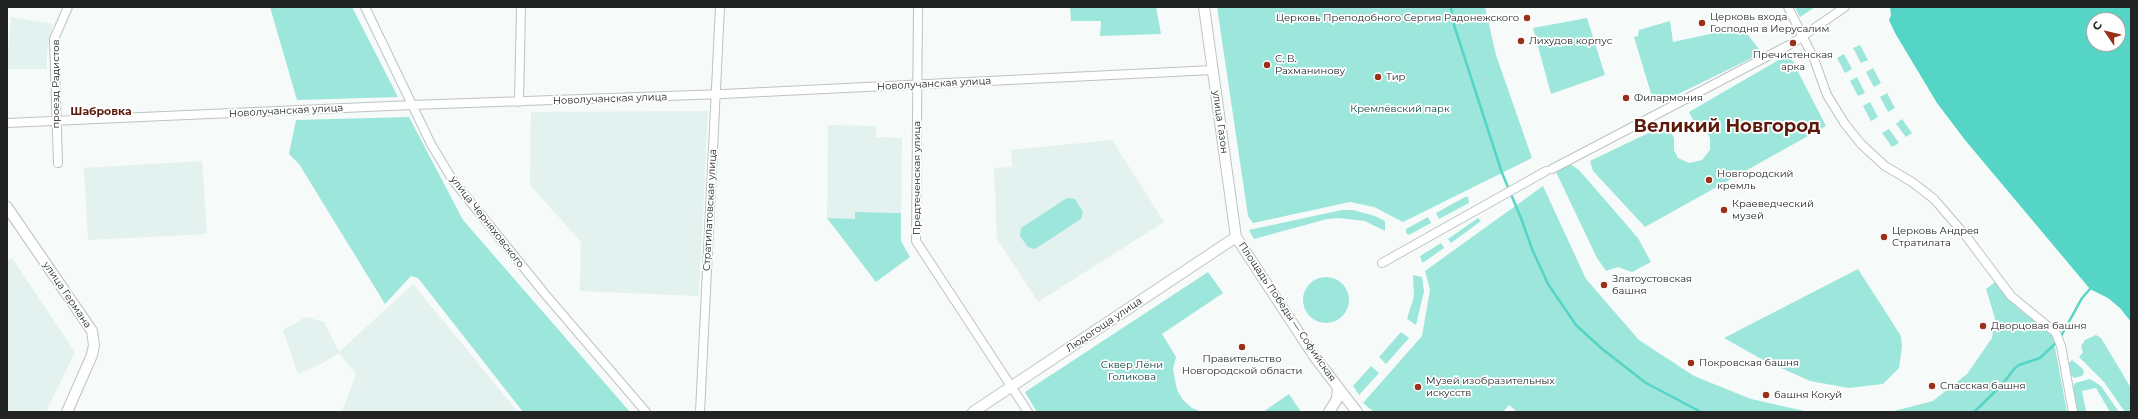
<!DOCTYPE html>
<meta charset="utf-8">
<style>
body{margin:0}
#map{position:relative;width:2138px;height:419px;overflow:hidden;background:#f6fbfa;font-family:Montserrat,sans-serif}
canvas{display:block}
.frame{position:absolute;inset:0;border:8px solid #222424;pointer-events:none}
.north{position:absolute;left:2086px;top:12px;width:40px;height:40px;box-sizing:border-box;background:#fff;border:1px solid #a7a7a7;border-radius:50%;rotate:305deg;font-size:11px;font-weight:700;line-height:16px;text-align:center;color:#222424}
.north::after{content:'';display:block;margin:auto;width:14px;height:18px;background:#993119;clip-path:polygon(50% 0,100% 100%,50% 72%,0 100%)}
</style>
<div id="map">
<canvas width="2138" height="419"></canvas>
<div class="frame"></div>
<div class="north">С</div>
</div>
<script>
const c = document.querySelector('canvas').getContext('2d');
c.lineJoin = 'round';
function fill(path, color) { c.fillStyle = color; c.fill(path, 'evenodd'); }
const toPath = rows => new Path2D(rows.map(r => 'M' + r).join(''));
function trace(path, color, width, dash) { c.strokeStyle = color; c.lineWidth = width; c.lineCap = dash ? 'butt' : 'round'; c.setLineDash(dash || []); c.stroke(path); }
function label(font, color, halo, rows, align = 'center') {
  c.font = font + ' Montserrat,sans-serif'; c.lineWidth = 3.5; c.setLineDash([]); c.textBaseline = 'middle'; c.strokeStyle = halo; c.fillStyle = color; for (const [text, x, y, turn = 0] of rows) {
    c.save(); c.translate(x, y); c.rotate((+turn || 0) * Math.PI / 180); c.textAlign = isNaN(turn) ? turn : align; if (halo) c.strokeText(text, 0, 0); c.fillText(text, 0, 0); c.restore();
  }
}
fill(toPath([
 [11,17,53,24,47,51,47,69,7,69],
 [708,111,699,296,580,291,581,242,530,185,531,112],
 [828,125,876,126,876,137,902,138,901,213,855,212,855,219,827,218],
 [1112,140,1164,222,1038,302,997,239,994,168,1012,167,1011,150],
 [202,161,207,234,88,240,84,168],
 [12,258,75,352,46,412,7,412,7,261],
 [413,284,518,412,342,412,356,374,339,353,321,364,298,374,283,330,306,317,324,322,339,352]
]), '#e3f1ef');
fill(toPath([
 [270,7,352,7,398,97,297,100],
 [1070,7,1156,7,1161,34,1100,36,1101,21,1071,21],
 [1217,7,1485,7,1496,55,1532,158,1403,222,1374,207,1350,202,1253,223,1248,216],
 [1795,7,1815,7,1800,17],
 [1587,18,1605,75,1551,94,1533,28],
 [1670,21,1673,42,1742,27,1762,53,1662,102,1655,101,1652,97,1634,37,1638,36,1639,30],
 [1860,45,1868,60,1861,63,1853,48],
 [1789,54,1826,126,1645,227,1593,171,1590,161,1667,124,1674,138,1674,150,1678,158,1689,163,1702,160,1710,150,1710,138,1705,129,1696,125,1689,112],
 [1844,54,1852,69,1845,73,1837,58],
 [1873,68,1881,83,1874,87,1866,72],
 [1857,77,1865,93,1858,96,1850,81],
 [1887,93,1895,108,1888,112,1880,97],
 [1870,102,1878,117,1871,121,1863,106],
 [409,117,463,220,630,412,523,412,418,278,411,276,385,304,299,164,289,154,296,120],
 [1902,119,1912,133,1906,137,1896,124],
 [1889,129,1899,143,1892,147,1882,133],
 [1570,164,1579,170,1638,238,1651,262,1632,272,1618,267,1606,271,1597,258,1556,172],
 [1543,186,1586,279,1639,340,1694,376,1751,399,1809,412,1517,412,1509,405,1503,412,1374,412,1363,403,1422,336,1430,290,1425,271],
 [1465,197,1468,197,1469,203,1439,219,1436,213],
 [1067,198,1075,199,1083,212,1081,219,1035,249,1028,247,1020,236,1021,228],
 [1342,210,1353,210,1375,216,1385,221,1385,231,1365,221,1339,218,1327,219,1254,239,1249,230],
 [855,212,901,213,901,241,910,257,876,282,827,218,855,219],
 [1428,217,1431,223,1409,235,1406,233,1406,229],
 [1478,218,1481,221,1451,243,1448,239],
 [1441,243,1444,248,1424,262,1422,262,1420,256],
 [1858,269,1901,336,1902,347,1899,368,1883,384,1849,388,1810,381,1763,360,1724,338],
 [1208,272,1223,293,1162,334,1176,357,1173,369,1177,390,1183,400,1192,408,1202,412,1037,412,1025,392],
 [1413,275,1422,277,1424,291,1416,325,1407,319,1414,296],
 '1303 300a23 23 0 1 1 46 0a23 23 0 1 1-46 0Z',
 [1995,282,2019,309,2050,332,2053,337,2067,412,1890,412,1933,401,1967,374,1992,338,1995,318,1986,289],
 [1401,332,1409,338,1386,364,1379,357],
 [2096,335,2101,338,2131,388,2131,412,2125,412,2104,382,2079,357,2083,352,2081,346,2085,340],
 [2072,360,2083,369,2084,372,2082,376,2074,378,2071,375,2069,363],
 [1371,366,1379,373,1359,395,1353,386],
 [2090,379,2101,386,2119,412,2110,412,2096,388,2082,391,2086,411,2077,412,2073,387,2075,383],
 [1289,394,1301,412,1263,412]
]), '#9ce6db');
fill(toPath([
 [1890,7,2131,7,2131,322,2120,308,2108,298,2090,289,1965,140,1937,103,1895,33,1889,20,1891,15],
 [2094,20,2118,20,2118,44,2094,44]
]), '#55d5c6');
trace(toPath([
 [1451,7,1454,25,1502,173,1521,218,1532,249,1548,284,1576,325,1601,348,1646,383,1701,412],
 [2060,338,2082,298,2090,289],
 [1974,412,2002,385,2014,369,2019,365,2040,358,2057,342]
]), '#55d5c6', 2.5);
const minor = toPath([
 [365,7,431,144,452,179,545,294,646,412],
 [918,7,916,241,1028,412],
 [1788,7,1814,59,1827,95,1845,124,1861,144,1885,166,1912,182,1934,199,1966,236,2011,296,2056,333,2061,346,2073,412],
 [1793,43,1845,7],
 [519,102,521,7],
 [7,123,412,105,723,94,1213,70],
 [58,163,54,39,68,7],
 [1552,169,1789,45],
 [1382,263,1546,171],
 [700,412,720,7]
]);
const major = toPath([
 [1204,7,1236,237,1314,356,1357,412],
 [7,207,92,331,94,345,92,355,67,412],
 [973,412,1236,237],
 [1329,412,1337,399,1338,387]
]);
trace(minor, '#bdc3c2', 10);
trace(major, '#bdc3c2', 12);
trace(minor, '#fff', 8);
trace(major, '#fff', 10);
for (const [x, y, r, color] of [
 [1527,18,4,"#993119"],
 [1702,23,4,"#993119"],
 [1521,41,4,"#993119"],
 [1793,43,4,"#993119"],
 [1267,65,4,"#993119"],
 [1378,77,4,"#993119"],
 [1626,98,4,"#993119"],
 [1709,180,4,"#993119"],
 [1724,210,4,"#993119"],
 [1884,237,4,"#993119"],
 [1604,285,4,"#993119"],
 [1983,326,4,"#993119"],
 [1242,347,4,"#993119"],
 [1691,363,4,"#993119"],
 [1932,386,4,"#993119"],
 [1418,387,4,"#993119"],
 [1766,395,4,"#993119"]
]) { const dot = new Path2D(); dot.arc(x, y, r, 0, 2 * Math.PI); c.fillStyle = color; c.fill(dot); trace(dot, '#fff', 1.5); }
label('10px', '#222424', '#fff', [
 ["Церковь входа",1710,17],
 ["Господня в Иерусалим",1710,29],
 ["Церковь Преподобного Сергия Радонежского",1519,18,"right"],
 ["Лихудов корпус",1529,41],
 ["Пречистенская",1793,55,"center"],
 ["арка",1793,67,"center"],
 ["С. В.",1275,59],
 ["Рахманинову",1275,71],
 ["Тир",1386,77],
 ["Филармония",1634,98],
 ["Новгородский",1717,174],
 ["кремль",1717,186],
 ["Краеведческий",1732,204],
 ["музей",1732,216],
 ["Церковь Андрея",1892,231],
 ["Стратилата",1892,243],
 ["Златоустовская",1612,279],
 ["башня",1612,291],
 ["Дворцовая башня",1991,326],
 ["Правительство",1242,359,"center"],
 ["Новгородской области",1242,371,"center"],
 ["Покровская башня",1699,363],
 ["Музей изобразительных",1426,381],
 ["искусств",1426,393],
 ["Спасская башня",1940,386],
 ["башня Кокуй",1774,395]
], 'left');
label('10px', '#222424', '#fff', [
 ["проезд Радистов",56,84,-90],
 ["Новолучанская улица",934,84,-3],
 ["Новолучанская улица",610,99,-2],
 ["Новолучанская улица",286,111,-3],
 ["улица Газон",1220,122,82],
 ["Предтеченская улица",917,178,-90],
 ["Стратилатовская улица",710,210,-87],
 ["улица Черняховского",487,222,52],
 ["улица Германа",67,295,56],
 ["Площадь Победы — Софийская",1287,312,56],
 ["Людогоща улица",1104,325,-34]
]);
label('10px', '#04413b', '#fff', [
 ["Кремлёвский парк",1400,109],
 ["Сквер Лёни",1132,365],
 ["Голикова",1132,377]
]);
label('bold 11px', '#5d1a0b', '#fff', [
 ["Шабровка",101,112]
]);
label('bold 18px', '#5d1a0b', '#fff', [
 ["Великий Новгород",1727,127]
]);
</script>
